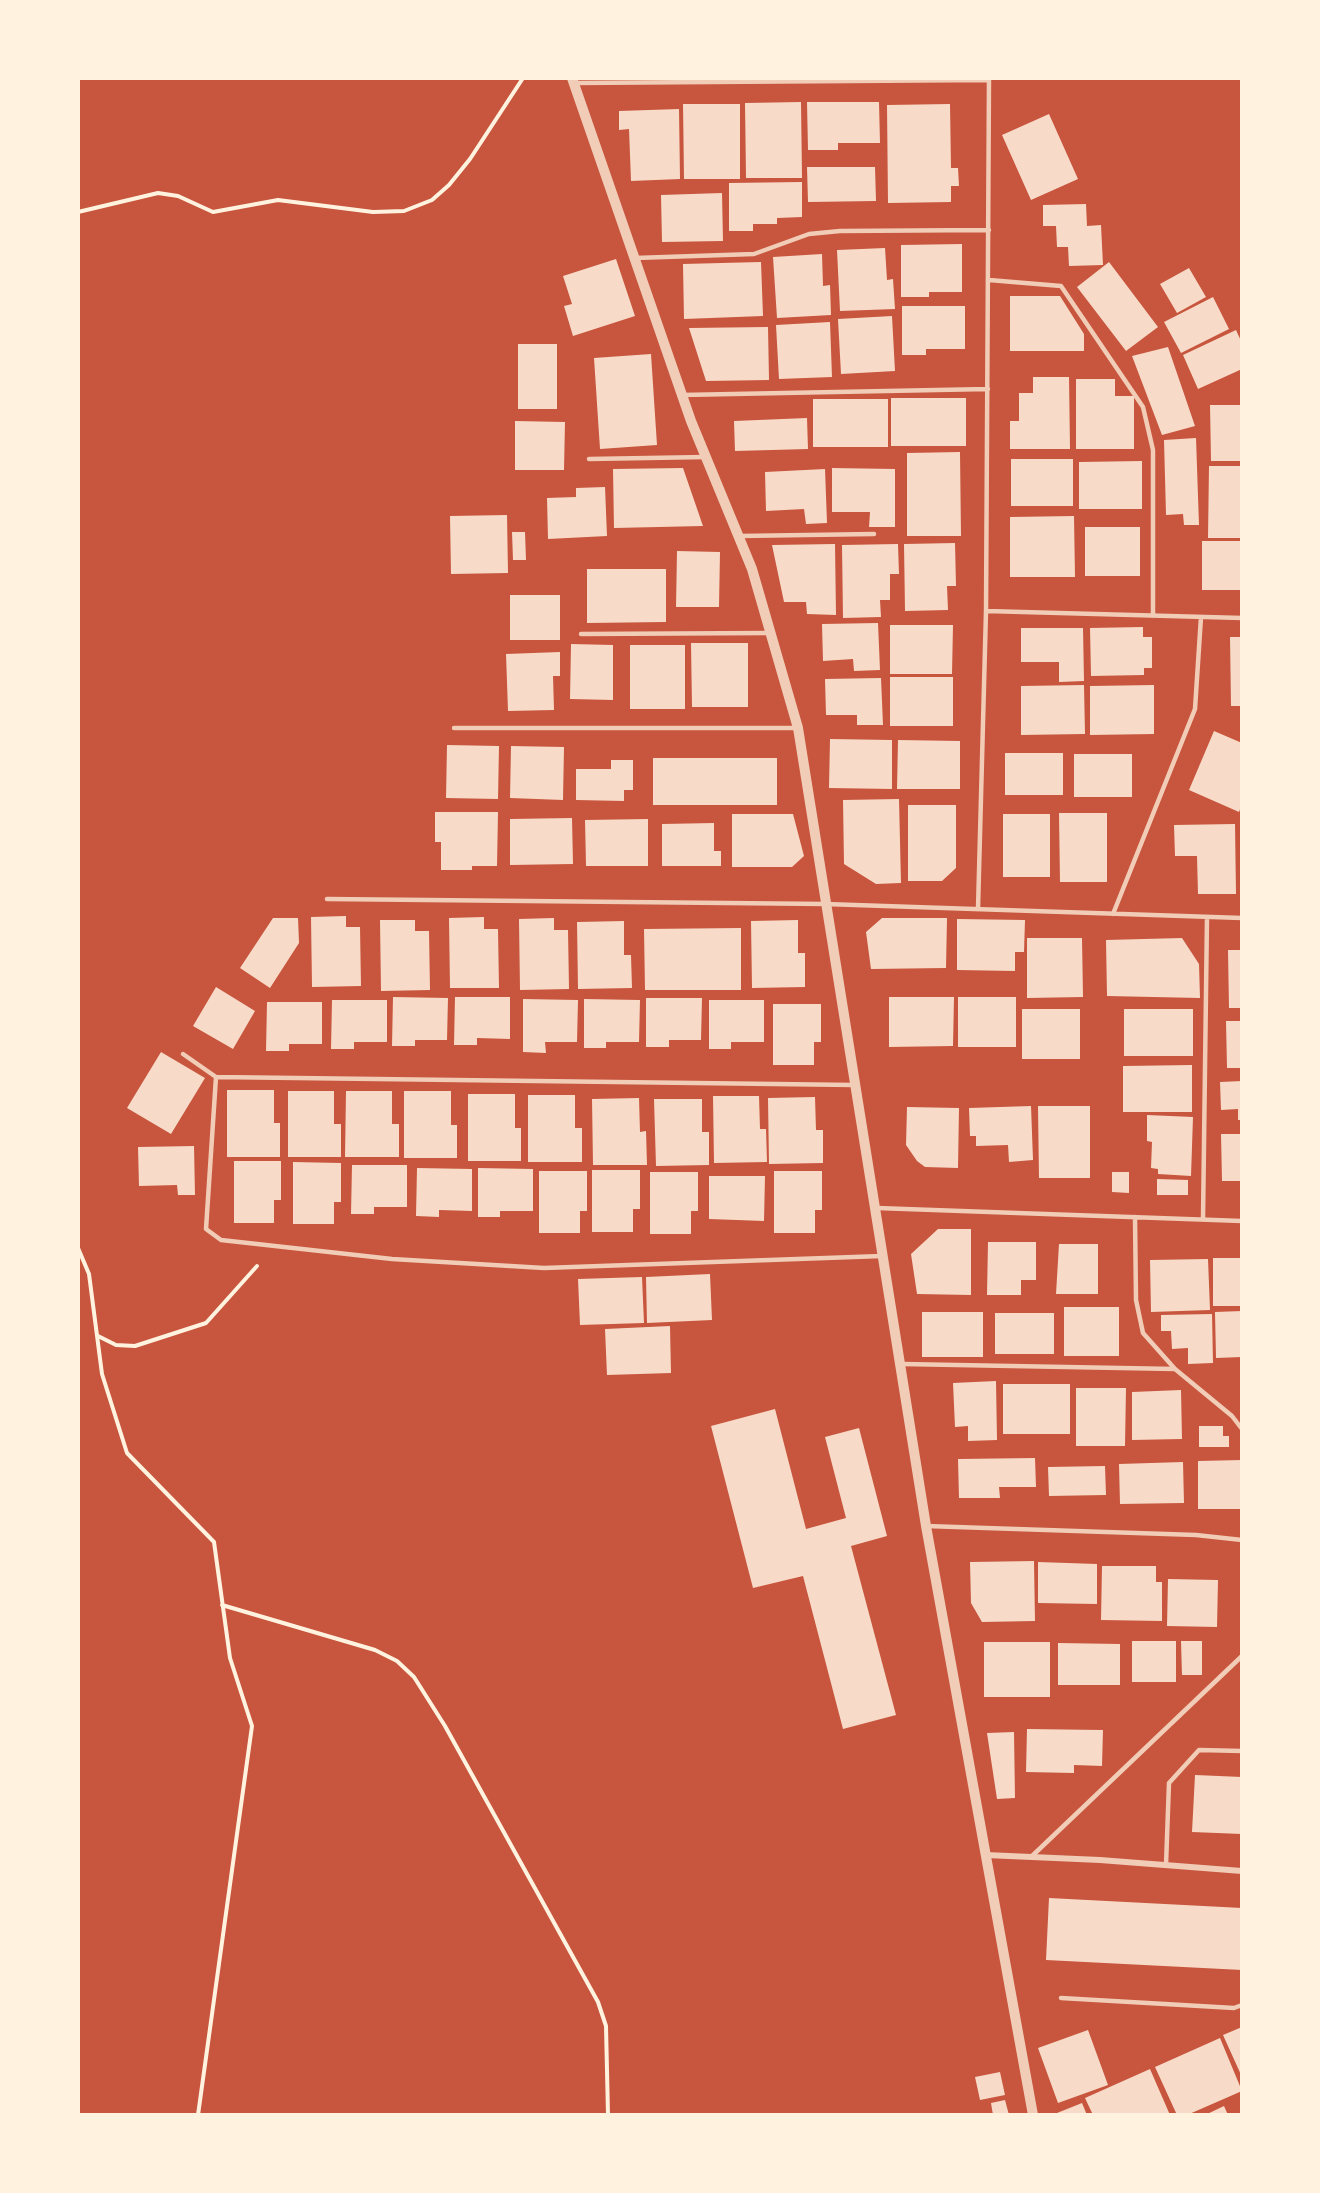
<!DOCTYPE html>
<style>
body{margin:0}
#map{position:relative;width:1320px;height:2193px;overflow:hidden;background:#c8553d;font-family:Georgia,serif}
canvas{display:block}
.frame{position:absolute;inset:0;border:80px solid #fff3e0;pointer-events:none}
</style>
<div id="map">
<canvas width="1320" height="2193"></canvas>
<div class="frame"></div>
</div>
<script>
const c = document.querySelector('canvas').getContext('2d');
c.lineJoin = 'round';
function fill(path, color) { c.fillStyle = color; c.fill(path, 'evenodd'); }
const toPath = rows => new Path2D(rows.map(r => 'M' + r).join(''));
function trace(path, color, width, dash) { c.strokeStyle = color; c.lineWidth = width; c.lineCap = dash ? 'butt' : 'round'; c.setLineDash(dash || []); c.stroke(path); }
fill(toPath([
 [801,102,802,178,746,178,745,103],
 [807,102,879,102,880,143,838,143,838,150,808,150],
 [683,104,740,104,740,179,684,179],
 [950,104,951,168,958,168,959,186,951,186,951,202,888,203,887,105],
 [679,109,680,179,631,181,629,129,619,130,619,111],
 [1049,114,1078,179,1031,200,1002,135],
 [807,167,875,167,876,201,808,202],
 [802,182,802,217,777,218,777,224,753,224,753,231,729,231,729,183],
 [722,193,723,241,662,242,661,195],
 [1086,204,1087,226,1101,225,1103,265,1069,266,1068,247,1057,247,1056,226,1043,226,1043,205],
 [962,244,962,292,929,292,929,297,901,297,901,245],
 [885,248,887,280,893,279,895,309,840,311,837,250],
 [822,254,823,286,830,285,831,315,777,318,773,257],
 [616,259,635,316,573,336,564,306,572,304,563,276],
 [761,262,763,316,684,319,683,264],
 [1109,262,1158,327,1126,351,1077,287],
 [1189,268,1206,297,1177,313,1160,284],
 [1010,296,1060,296,1084,334,1084,351,1010,351],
 [1213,297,1229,329,1181,353,1164,322],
 [902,306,965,306,965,349,926,349,926,355,902,355],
 [892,316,895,371,841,374,838,319],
 [830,322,832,377,779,379,776,325],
 [768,327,769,380,706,381,689,328],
 [1236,330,1242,343,1242,369,1198,389,1183,355],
 [518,344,557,344,557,409,518,409],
 [1168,347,1195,426,1162,435,1132,356],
 [651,354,657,445,600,449,594,358],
 [1033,377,1069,377,1070,449,1010,449,1010,421,1019,421,1019,393,1033,393],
 [1076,379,1115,379,1115,396,1134,396,1134,449,1076,449],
 [891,398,966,398,966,446,891,446],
 [813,399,888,399,888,447,813,447],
 [1210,405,1242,405,1242,461,1211,461],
 [807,418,808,449,735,451,734,421],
 [515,421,565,422,564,470,515,470],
 [1196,438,1199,525,1184,525,1183,514,1166,515,1164,440],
 [960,452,961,536,907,536,907,453],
 [1011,459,1073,459,1073,506,1011,506],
 [1142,461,1142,509,1079,509,1079,462],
 [1209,466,1242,466,1242,538,1208,538],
 [683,468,703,526,614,528,613,469],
 [832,468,895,469,895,527,869,527,870,512,832,512],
 [825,469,827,523,806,524,804,509,766,511,765,472],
 [605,487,607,536,548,539,547,498,576,497,576,488],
 [507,515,508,573,451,574,450,516],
 [1074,516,1075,577,1010,577,1010,517],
 [1085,527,1140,527,1140,576,1085,576],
 [512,532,525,532,526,560,513,560],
 [1202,541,1242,541,1242,590,1202,590],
 [955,543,956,586,947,586,948,610,905,611,904,544],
 [835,544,836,615,807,614,806,602,784,602,772,545],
 [898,544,899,574,890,574,890,600,880,600,881,617,843,618,842,545],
 [677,551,720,552,719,607,676,607],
 [587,569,666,569,666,622,587,623],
 [510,595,560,595,560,640,510,640],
 [878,623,880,670,854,671,853,659,823,661,822,624],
 [890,625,953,625,952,674,890,674],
 [1143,627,1143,637,1152,637,1152,668,1144,668,1144,675,1091,676,1090,628],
 [1021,628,1083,628,1084,681,1059,682,1059,662,1021,662],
 [1230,637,1242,637,1242,706,1231,706],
 [691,643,748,643,748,707,692,707],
 [571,644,613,645,613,700,570,699],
 [630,645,685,645,685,709,630,709],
 [560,652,560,676,553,676,554,710,508,711,506,654],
 [890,677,953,677,953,726,890,726],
 [881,678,883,725,857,725,857,715,826,715,825,679],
 [1084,685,1085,734,1021,735,1021,686],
 [1154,685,1154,734,1090,735,1090,686],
 [1214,731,1242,743,1242,804,1239,812,1189,790],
 [830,739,892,740,892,789,829,788],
 [898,740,960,741,960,789,897,789],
 [447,745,499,746,498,799,446,798],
 [511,746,564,747,563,800,510,798],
 [1005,753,1063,753,1063,795,1005,795],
 [1074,754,1132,754,1132,797,1074,797],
 [653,758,777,758,777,805,653,805],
 [611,760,633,760,633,790,624,790,624,801,576,800,576,769,611,769],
 [899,799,901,883,876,884,844,864,843,800],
 [908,805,956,805,956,868,942,881,908,881],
 [435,812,498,812,497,866,472,866,472,870,441,870,441,842,435,842],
 [1059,813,1107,813,1107,882,1060,882],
 [732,814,793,814,804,856,792,867,732,867],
 [1003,814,1050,814,1050,877,1003,877],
 [572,818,573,864,510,865,510,819],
 [648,819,648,866,586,866,585,820],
 [714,823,714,851,721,851,721,866,662,866,662,824],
 [1235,824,1236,894,1198,894,1197,856,1175,856,1174,825],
 [346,916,346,927,360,927,361,986,312,987,311,917],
 [484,917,484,929,498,929,499,988,450,988,449,918],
 [273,918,298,918,299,943,270,988,240,968],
 [554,918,554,930,568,930,569,989,520,990,519,919],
 [882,918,947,918,946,968,871,969,866,932],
 [957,919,1025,920,1024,952,1015,952,1015,971,957,970],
 [380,920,415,920,415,931,429,931,430,990,381,991],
 [798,920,798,953,805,953,805,987,752,988,751,921],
 [624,921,624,955,631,955,632,988,578,989,577,922],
 [741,928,741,990,645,990,644,929],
 [1027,938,1082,938,1083,997,1027,998],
 [1182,938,1199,964,1200,998,1107,996,1106,940],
 [1228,950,1242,950,1242,1008,1229,1008],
 [216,987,255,1011,233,1049,193,1026],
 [393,997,448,998,447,1040,415,1040,415,1046,392,1046],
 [455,997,510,997,510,1039,477,1038,477,1045,454,1045],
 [889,997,954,997,953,1046,889,1047],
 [958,997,1016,997,1016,1047,958,1047],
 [646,998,702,998,701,1040,669,1040,669,1047,646,1047],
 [523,999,578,1000,577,1042,545,1042,546,1053,523,1052],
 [584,999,640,1000,639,1042,606,1042,606,1048,584,1048],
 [332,1000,387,1000,387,1042,354,1042,354,1049,331,1049],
 [709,1000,764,1000,764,1042,731,1042,731,1049,709,1049],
 [267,1002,322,1002,322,1044,289,1044,289,1051,266,1051],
 [773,1004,821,1004,821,1042,814,1042,814,1065,773,1065],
 [1022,1009,1080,1009,1080,1059,1022,1059],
 [1124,1009,1193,1009,1193,1056,1124,1056],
 [1226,1021,1242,1021,1242,1068,1227,1068],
 [161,1052,205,1078,171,1134,127,1108],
 [1192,1065,1192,1112,1123,1112,1123,1066],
 [1242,1081,1242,1120,1238,1120,1238,1109,1221,1110,1220,1082],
 [227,1090,274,1090,274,1123,280,1123,280,1157,227,1157],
 [288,1091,334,1091,334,1124,341,1124,341,1157,288,1157],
 [346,1091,392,1091,392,1124,399,1124,399,1157,345,1157],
 [404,1091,451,1091,451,1125,457,1125,457,1158,404,1158],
 [468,1094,515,1094,515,1128,521,1128,521,1161,468,1161],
 [528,1095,575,1095,575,1128,582,1128,582,1162,528,1162],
 [713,1096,759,1096,760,1129,766,1129,767,1162,714,1163],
 [815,1097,816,1130,823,1130,823,1163,769,1164,768,1098],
 [639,1098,640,1132,646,1131,647,1165,593,1165,592,1099],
 [654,1099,702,1099,702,1132,709,1132,709,1165,656,1166],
 [1031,1106,1033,1160,1009,1162,1008,1145,976,1146,976,1136,970,1136,969,1108],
 [1038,1106,1090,1106,1090,1178,1039,1178],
 [907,1107,959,1108,958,1168,925,1167,917,1161,906,1145],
 [1147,1115,1193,1117,1191,1176,1158,1174,1158,1169,1151,1168,1152,1142,1147,1141],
 [1221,1134,1242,1134,1242,1181,1222,1181],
 [194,1146,195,1195,178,1195,177,1185,139,1186,138,1147],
 [234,1161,281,1161,281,1200,274,1200,274,1223,234,1223],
 [293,1162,341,1163,341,1202,334,1202,334,1224,293,1224],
 [352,1165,407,1165,407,1207,374,1207,374,1214,351,1214],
 [417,1168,472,1169,472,1211,439,1210,439,1217,416,1216],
 [478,1168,533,1169,533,1211,500,1211,500,1217,478,1217],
 [592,1170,640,1170,640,1209,633,1209,633,1232,592,1232],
 [539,1171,587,1171,587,1211,580,1211,580,1233,539,1233],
 [774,1171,822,1171,822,1210,815,1210,815,1233,774,1233],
 [650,1172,698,1172,698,1211,691,1211,691,1234,650,1234],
 [1112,1172,1129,1172,1129,1193,1112,1192],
 [709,1176,765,1176,764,1221,709,1219],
 [1157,1179,1188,1180,1188,1195,1157,1195],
 [938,1229,971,1229,971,1295,917,1294,911,1254],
 [988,1242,1036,1242,1036,1280,1021,1280,1021,1295,987,1295],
 [1059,1244,1098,1244,1098,1294,1056,1294],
 [1213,1258,1242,1258,1242,1306,1213,1306],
 [1208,1259,1210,1310,1151,1312,1150,1260],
 [710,1274,712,1320,647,1323,646,1277],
 [642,1277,644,1323,580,1325,578,1279],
 [1064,1307,1119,1307,1119,1356,1064,1356],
 [1242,1311,1242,1357,1216,1358,1215,1312],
 [922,1312,983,1312,983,1357,922,1357],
 [995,1313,1054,1313,1054,1354,995,1354],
 [1212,1314,1213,1363,1188,1364,1188,1348,1172,1349,1171,1331,1161,1331,1161,1315],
 [670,1326,671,1373,607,1375,605,1329],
 [996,1381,997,1440,968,1441,968,1426,955,1427,953,1383],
 [1003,1384,1070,1384,1070,1434,1003,1434],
 [1076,1388,1126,1388,1125,1446,1076,1446],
 [1181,1390,1182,1439,1132,1440,1132,1392],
 [775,1409,806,1529,846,1518,825,1437,859,1428,887,1536,851,1546,896,1715,843,1729,803,1576,753,1588,711,1426],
 [1199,1426,1223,1426,1223,1436,1229,1436,1229,1447,1199,1447],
 [1035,1458,1036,1487,999,1487,1000,1498,959,1498,958,1459],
 [1242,1460,1242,1509,1198,1509,1198,1461],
 [1183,1462,1184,1503,1120,1504,1119,1464],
 [1105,1466,1106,1495,1049,1496,1048,1467],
 [1034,1561,1035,1621,982,1622,971,1603,970,1562],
 [1038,1562,1097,1564,1097,1604,1038,1603],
 [1102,1566,1156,1566,1156,1582,1162,1582,1162,1621,1101,1620],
 [1168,1579,1218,1580,1217,1627,1167,1626],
 [1132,1641,1176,1641,1176,1682,1132,1682],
 [1181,1641,1202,1641,1202,1675,1182,1675],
 [984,1642,1050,1642,1050,1697,984,1697],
 [1058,1643,1120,1644,1120,1685,1058,1685],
 [1027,1729,1103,1730,1102,1766,1074,1765,1074,1773,1026,1772],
 [1014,1732,1015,1798,997,1799,987,1733],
 [1195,1775,1242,1777,1242,1834,1192,1832],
 [1049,1898,1242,1908,1242,1970,1046,1960],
 [1242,2027,1242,2077,1223,2035],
 [1088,2030,1108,2085,1058,2103,1038,2048],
 [1220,2038,1242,2091,1187,2115,1177,2115,1155,2067],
 [1150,2069,1170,2115,1093,2115,1085,2098],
 [1000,2072,1005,2095,980,2100,975,2077],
 [1005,2100,1009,2115,993,2115,991,2103],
 [1082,2103,1087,2115,1058,2115,1057,2113],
 [1224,2106,1228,2115,1205,2115]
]), '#f7dbc8');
trace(toPath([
 [78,212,158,193,178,196,213,212,278,200,373,212,404,211,432,200,449,185,470,159,523,78],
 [78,1248,89,1274,102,1374,127,1453,214,1542,230,1658,252,1726,198,2115],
 [98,1336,116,1345,135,1346,206,1323,257,1266],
 [222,1605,375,1650,397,1661,414,1677,445,1726,598,2002,606,2026,608,2115]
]), '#fff3e0', 4);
trace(toPath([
 [574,83,989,80],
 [635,258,754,254,809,234,840,231,989,230],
 [989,280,1061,286,1143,407,1153,450,1153,616],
 [682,395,988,389],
 [589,459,706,457],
 [739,536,874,534],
 [986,611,1242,618],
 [581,634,770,633],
 [454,728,798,728],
 [327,899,825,904,1242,918],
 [978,909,986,611,989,78],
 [1113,914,1195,709,1201,617],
 [183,1054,216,1077,854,1085],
 [216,1077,206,1229,221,1240,392,1259,544,1268,882,1256],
 [877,1208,1242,1221],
 [1135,1217,1136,1300,1143,1333,1175,1369,1232,1416,1242,1429],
 [1203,1219,1207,917],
 [902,1364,1175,1369],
 [926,1526,1196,1535,1242,1540],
 [1031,1857,1242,1656],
 [1166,1865,1169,1783,1199,1750,1242,1751],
 [1061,1998,1234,2008,1242,2005]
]), '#f1ccb7', 4.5);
trace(toPath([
 [986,1855,1100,1860,1242,1871]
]), '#f1ccb7', 6);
trace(toPath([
 [572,78,691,421,752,569,798,728,926,1526,1033,2115]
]), '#f1ccb7', 10);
</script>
